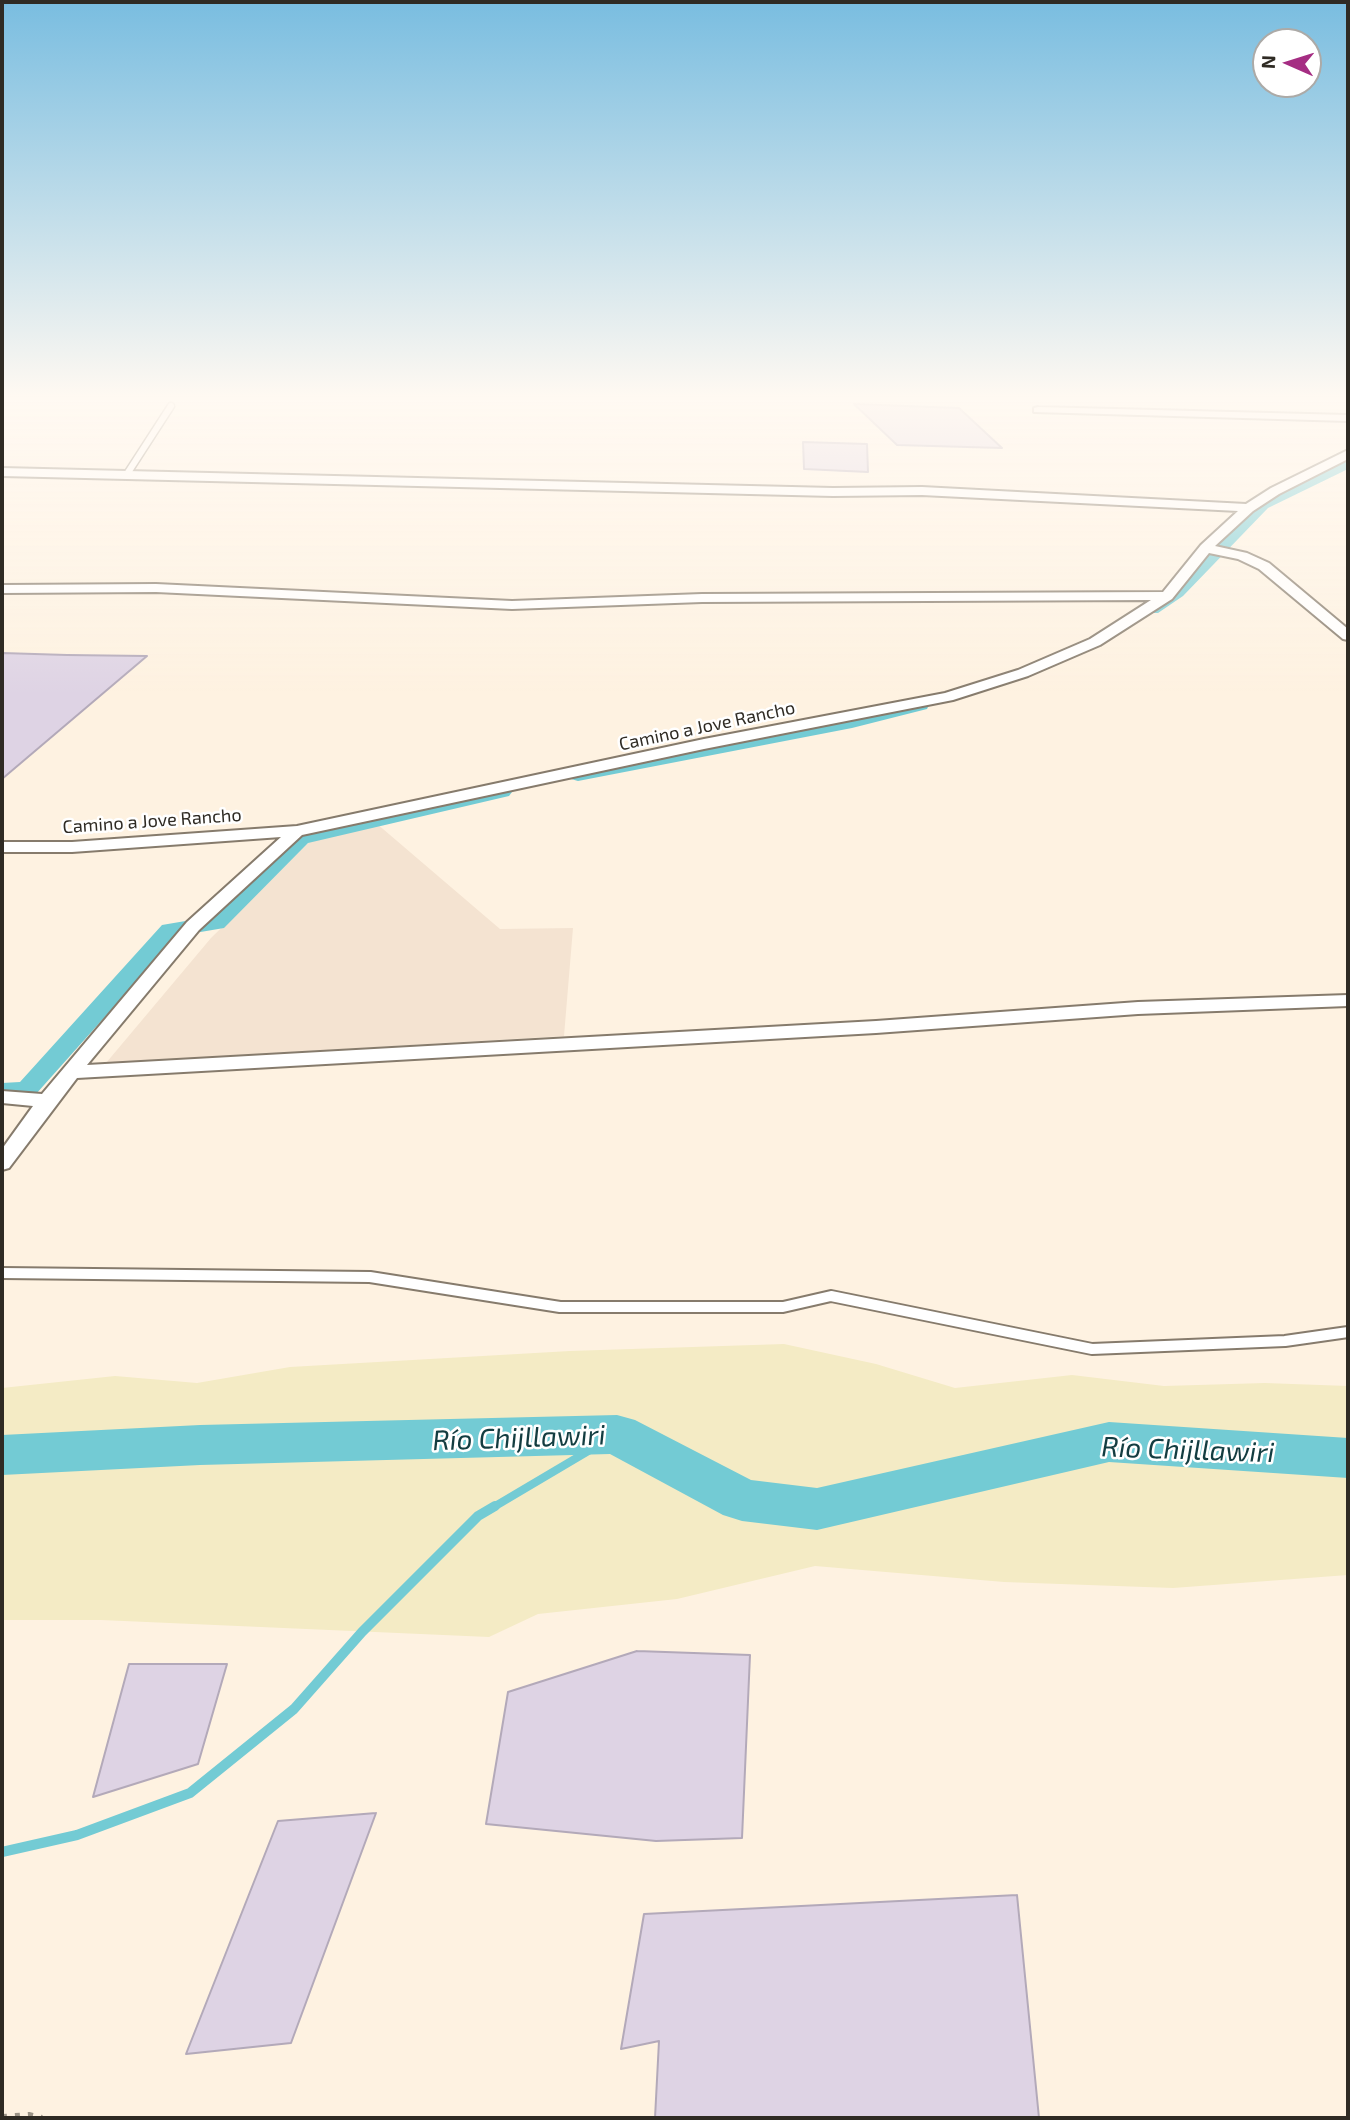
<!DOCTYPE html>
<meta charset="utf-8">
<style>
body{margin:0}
#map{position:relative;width:1350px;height:2120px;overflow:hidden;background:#fef2e1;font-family:"Exo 2",sans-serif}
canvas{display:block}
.frame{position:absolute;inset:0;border:4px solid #2f2b24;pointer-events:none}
.north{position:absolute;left:1252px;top:28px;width:70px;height:70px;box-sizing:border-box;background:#fff;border:2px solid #acaaa7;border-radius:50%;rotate:273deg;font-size:19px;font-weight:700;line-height:28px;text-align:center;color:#2f2b24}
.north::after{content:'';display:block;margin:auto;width:24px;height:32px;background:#a52d83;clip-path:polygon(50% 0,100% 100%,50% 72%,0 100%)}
</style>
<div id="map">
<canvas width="1350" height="2120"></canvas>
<div class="frame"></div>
<div class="north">N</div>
</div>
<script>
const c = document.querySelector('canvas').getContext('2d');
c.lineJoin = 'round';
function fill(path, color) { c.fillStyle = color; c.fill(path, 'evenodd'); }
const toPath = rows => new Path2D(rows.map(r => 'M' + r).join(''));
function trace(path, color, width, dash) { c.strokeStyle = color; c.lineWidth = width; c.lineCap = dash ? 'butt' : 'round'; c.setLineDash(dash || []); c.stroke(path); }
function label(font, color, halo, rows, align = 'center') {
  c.font = font + ' "Exo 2",sans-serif'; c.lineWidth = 5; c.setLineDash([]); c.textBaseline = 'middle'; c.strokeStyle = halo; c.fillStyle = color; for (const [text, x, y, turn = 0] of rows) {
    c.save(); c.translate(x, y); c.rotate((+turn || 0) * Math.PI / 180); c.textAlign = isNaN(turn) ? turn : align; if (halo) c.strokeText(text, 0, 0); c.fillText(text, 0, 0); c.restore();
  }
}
fill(toPath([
 [376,823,500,929,573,928,564,1036,106,1063,211,938,311,840]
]), '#f4e3d1');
fill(toPath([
 [784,1344,876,1364,955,1388,1072,1375,1164,1386,1265,1383,1348,1386,1348,1575,1173,1588,1004,1582,815,1566,677,1599,538,1614,489,1637,101,1620,2,1620,2,1388,115,1376,197,1383,290,1367,570,1351]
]), '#f4ebc5');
trace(toPath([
 [492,1508,617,1434]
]), '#73cbd4', 8);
trace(toPath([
 [2,1852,77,1835,190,1793,294,1709,362,1632,478,1516,495,1506]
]), '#73cbd4', 10);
fill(toPath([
 [1348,459,1348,469,1268,508,1183,596,1158,613,1146,613,1143,609,1146,605,1171,588,1256,502,1348,459],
 [920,699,927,701,929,705,927,709,852,728,578,781,571,779,568,775,571,771,578,769,852,716,920,699],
 [502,786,509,788,512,792,509,796,308,843,224,928,177,936,36,1094,2,1099,2,1083,20,1082,162,925,209,917,294,834,502,786]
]), '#73cbd4');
fill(toPath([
 [617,1415,635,1420,751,1480,817,1488,1109,1422,1348,1438,1348,1478,1109,1462,817,1530,742,1521,723,1515,610,1454,200,1465,2,1475,2,1435,200,1425,617,1415]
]), '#73cbd4');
const building = toPath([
 [854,404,959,408,1002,448,897,445,854,404],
 [803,442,867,444,868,472,804,469,803,442],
 [2,653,67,655,147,656,2,779,2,653],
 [637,1651,750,1655,742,1838,656,1841,486,1824,508,1692,637,1651],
 [129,1664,227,1664,198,1764,93,1797,129,1664],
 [376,1813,291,2043,186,2054,278,1821,376,1813],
 [1017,1895,1039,2118,655,2118,659,2041,621,2049,644,1914,1017,1895]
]);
fill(building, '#ded3e4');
trace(building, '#b3a9b9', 2);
const laneFar1 = toPath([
 [127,474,171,406]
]);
const lane = toPath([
 [2,1273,370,1277,560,1307,783,1307,831,1296,1092,1349,1285,1341,1348,1332]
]);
const street = toPath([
 [1038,407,1348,415,1348,421,1034,412,1034,408,1038,407],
 [1348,450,1348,459,1279,494,1253,511,1215,546,1247,553,1269,563,1348,629,1348,640,1343,639,1259,569,1238,559,1209,553,1172,599,1100,645,1028,676,953,700,704,749,302,835,199,930,87,1065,876,1021,1138,1002,1348,995,1348,1006,1138,1014,876,1033,77,1078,9,1168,2,1170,2,1149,33,1106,2,1103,2,1091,42,1094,187,922,281,837,72,852,2,852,2,842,72,842,297,826,704,739,945,693,1018,670,1090,639,1151,600,702,602,512,609,156,592,2,593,2,585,156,584,512,601,702,594,1163,592,1201,545,1238,511,922,495,833,496,2,476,2,468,833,488,922,487,1246,504,1271,488,1348,450]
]);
trace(laneFar1, '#867b6c', 9);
trace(lane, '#867b6c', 14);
trace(street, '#867b6c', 4);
trace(toPath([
 [2,2117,29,2115,42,2118]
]), '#9c9487', 6, [5, 8]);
trace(laneFar1, '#fff', 6);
trace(lane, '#fff', 10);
fill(street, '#fff');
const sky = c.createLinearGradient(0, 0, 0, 695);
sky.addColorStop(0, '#79bde0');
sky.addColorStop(0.57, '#fff9f2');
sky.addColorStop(1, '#fff9f200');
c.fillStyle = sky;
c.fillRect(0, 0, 1350, 695);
label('18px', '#2f2b24', '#fff', [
 ["Camino a Jove Rancho",707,726,-12],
 ["Camino a Jove Rancho",152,821,-4]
]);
label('italic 28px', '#133d41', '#fff', [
 ["Río Chijllawiri",519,1438,-2],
 ["Río Chijllawiri",1188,1450,2]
]);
</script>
